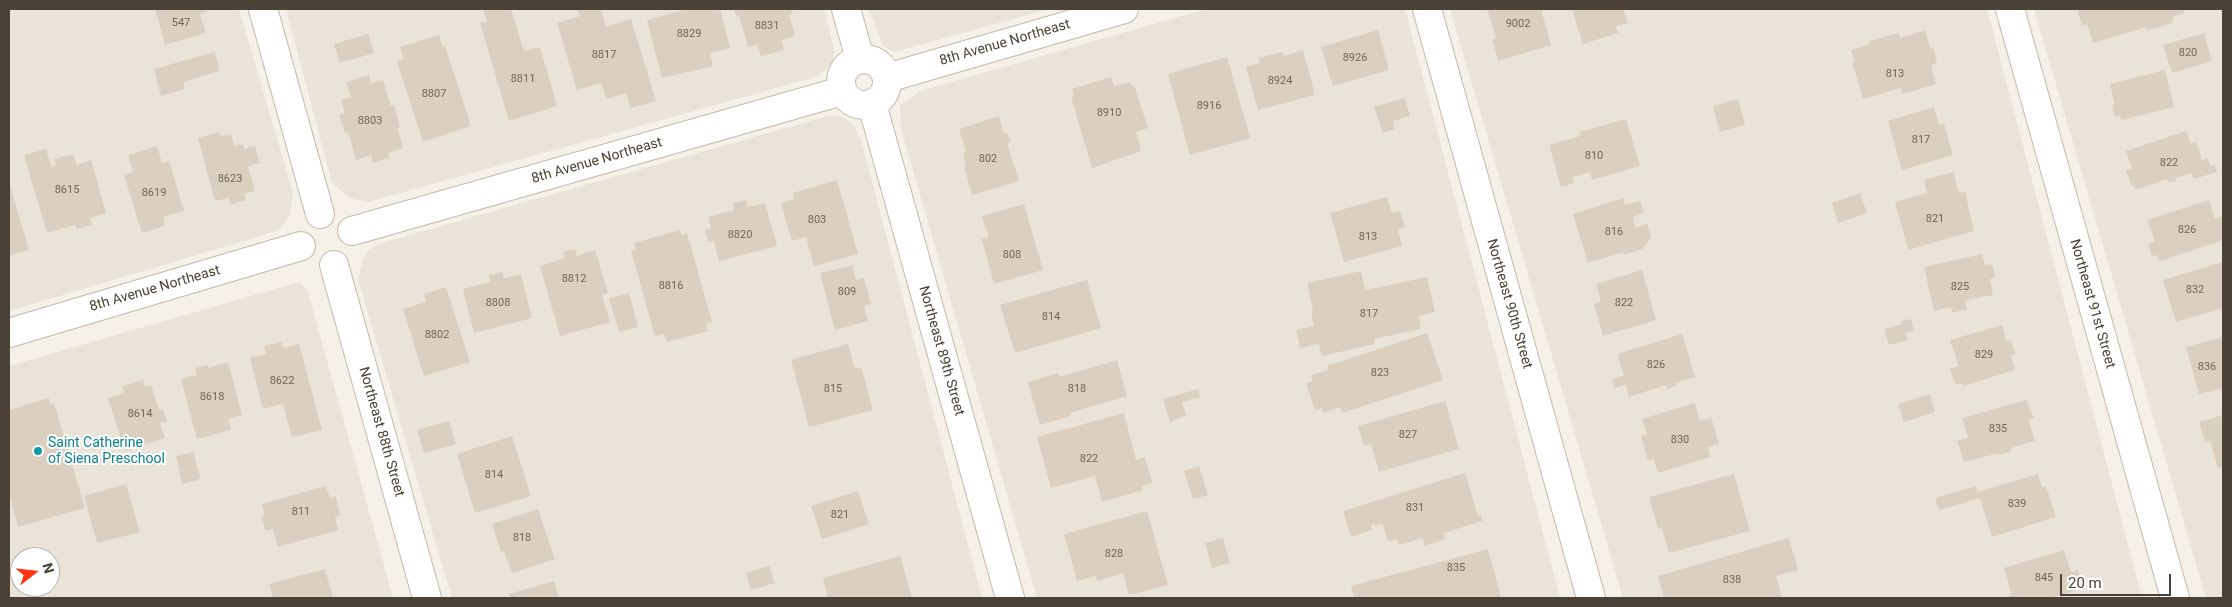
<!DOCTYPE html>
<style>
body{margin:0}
#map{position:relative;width:2232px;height:607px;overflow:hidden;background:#f5f1e9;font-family:Roboto,sans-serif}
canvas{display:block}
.frame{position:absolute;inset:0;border:10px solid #4a4236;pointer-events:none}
.north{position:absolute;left:10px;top:547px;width:50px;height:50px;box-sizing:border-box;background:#fff;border:1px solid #b7b3af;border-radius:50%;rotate:74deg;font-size:14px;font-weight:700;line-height:20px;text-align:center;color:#4a4236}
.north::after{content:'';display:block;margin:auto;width:18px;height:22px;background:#ff3616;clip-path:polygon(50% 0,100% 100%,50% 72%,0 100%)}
.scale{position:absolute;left:2060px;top:574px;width:111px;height:22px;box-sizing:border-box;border:2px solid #4a4236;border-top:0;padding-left:6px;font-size:15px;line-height:18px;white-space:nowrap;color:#4a4236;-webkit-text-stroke:4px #fff;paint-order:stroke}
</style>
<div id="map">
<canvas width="2232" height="607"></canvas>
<div class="frame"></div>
<div class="north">N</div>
<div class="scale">20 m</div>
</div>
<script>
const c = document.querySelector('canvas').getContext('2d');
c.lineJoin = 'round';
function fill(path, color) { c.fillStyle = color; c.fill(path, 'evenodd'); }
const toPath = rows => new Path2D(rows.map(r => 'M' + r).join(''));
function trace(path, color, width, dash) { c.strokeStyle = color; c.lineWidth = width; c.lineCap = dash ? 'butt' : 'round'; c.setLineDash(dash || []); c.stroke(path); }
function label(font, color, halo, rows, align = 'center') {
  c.font = font + ' Roboto,sans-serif'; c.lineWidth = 4; c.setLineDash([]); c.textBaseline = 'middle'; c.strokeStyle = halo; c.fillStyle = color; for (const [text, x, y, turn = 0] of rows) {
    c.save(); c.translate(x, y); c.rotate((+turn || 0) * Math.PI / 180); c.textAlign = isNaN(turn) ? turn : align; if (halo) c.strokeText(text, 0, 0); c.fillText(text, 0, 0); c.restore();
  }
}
fill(toPath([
 [9,9,239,9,293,193,290,214,285,223,277,231,9,311],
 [286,9,824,9,834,48,833,62,819,76,368,202,349,198,332,183],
 [869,9,1049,9,894,52,883,46],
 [1206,9,1405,9,1560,598,1037,598,901,129,900,105,920,91],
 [1450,9,1987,9,2142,598,1623,598],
 [2034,9,2223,9,2223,598,2206,598],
 [828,116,839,116,847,119,855,128,861,140,982,598,452,598,358,279,363,260,369,250,378,244],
 [299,282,307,289,393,598,9,598,9,366],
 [20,557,50,557,50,587,20,587]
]), '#eae3d7');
fill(toPath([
 [155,9,207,9,208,11,200,14,206,33,165,45],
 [483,9,511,9,524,51,540,47,557,106,509,121,480,23,487,21],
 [582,9,601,9,606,27,631,19,656,101,631,108,626,93,607,99,601,83,577,90,557,23,580,16,578,10],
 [687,9,712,9,713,11,720,9,730,48,710,53,713,66,662,78,647,20],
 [734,9,791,9,793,14,789,15,795,36,781,40,784,50,761,56,757,45,748,47,739,15,736,16],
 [1487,9,1541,9,1551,45,1498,61,1492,39,1496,38],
 [1572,9,1623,9,1628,23,1616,26,1618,33,1583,44],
 [2077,9,2183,9,2184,13,2173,16,2174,20,2171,21,2172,23,2147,31,2146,27,2093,43,2087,24,2082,26],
 [1378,30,1389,70,1333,86,1321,47],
 [1925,30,1930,49,1933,48,1937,63,1931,65,1936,84,1903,94,1901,88,1863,99,1852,62,1855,62,1851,50,1870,44,1869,41,1899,33,1900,38],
 [2204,33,2212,61,2172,73,2163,45],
 [368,34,374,53,340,63,334,44],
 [439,35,443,47,445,46,471,126,423,142,397,61,404,59,400,47],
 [1303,50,1315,95,1258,110,1246,67,1260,63,1259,58,1282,52,1284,56],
 [215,52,219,71,183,82,185,89,161,96,154,69],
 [1227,57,1250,138,1190,155,1168,74],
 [2165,70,2174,107,2121,120,2120,116,2115,117,2112,105,2115,104,2110,84],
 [369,75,371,83,383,80,391,106,394,105,400,127,397,128,403,148,388,153,389,158,373,163,371,155,356,160,348,132,345,133,339,115,345,113,341,100,351,97,346,82],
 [1111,77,1114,86,1130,82,1132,86,1134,85,1148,128,1136,132,1141,151,1092,168,1071,97,1074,96,1072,89],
 [1405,98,1410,116,1393,121,1395,129,1383,133,1374,107],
 [1738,99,1745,125,1720,132,1713,106],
 [1934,107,1939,125,1944,124,1953,155,1902,170,1888,121],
 [999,116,1004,134,1008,133,1011,142,1007,143,1019,181,972,195,964,166,966,166,963,153,966,152,959,129],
 [1626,119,1640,166,1592,180,1590,172,1573,177,1574,183,1561,187,1549,145,1580,136,1579,132],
 [2186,131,2191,144,2196,142,2202,160,2208,158,2210,166,2215,165,2217,172,2194,179,2192,173,2175,178,2176,181,2168,183,2167,179,2136,190,2134,185,2132,186,2126,170,2132,169,2126,151],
 [219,132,220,136,231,134,234,146,243,144,244,149,255,146,260,163,248,166,255,191,244,194,246,200,231,204,229,198,215,201,198,138],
 [157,146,162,163,169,161,184,211,163,217,165,226,142,233,124,175,133,172,128,155],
 [46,149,51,166,56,165,54,159,73,154,77,165,91,160,106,213,90,218,92,225,77,229,75,225,47,233,24,155],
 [1953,172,1959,193,1965,191,1974,231,1908,250,1895,202,1927,193,1924,180],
 [837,180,858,254,814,266,806,237,792,241,781,203,795,199,793,193],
 [9,182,29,250,9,256],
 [1860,193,1867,213,1838,223,1832,203],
 [1387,197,1392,213,1400,211,1405,227,1398,229,1402,246,1344,262,1330,213],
 [1623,198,1625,205,1640,201,1644,213,1633,217,1636,228,1647,224,1651,237,1643,249,1624,255,1623,252,1588,263,1573,214],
 [746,200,748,207,765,203,777,246,719,261,714,241,708,242,705,230,711,228,708,217,734,210,733,203],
 [2209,200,2215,219,2223,216,2223,240,2160,261,2157,255,2152,256,2148,244,2155,241,2147,220],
 [1024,204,1043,270,994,284,982,239,989,237,982,216],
 [680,230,682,235,687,233,712,322,706,323,708,331,667,342,664,334,655,336,631,251,636,249,634,243],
 [575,249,577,256,595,250,608,293,602,295,610,322,560,336,540,266,565,258,563,252],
 [1982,254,1985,265,1992,264,1995,278,1990,279,1993,295,1965,300,1967,309,1952,313,1951,307,1934,311,1924,267],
 [2223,262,2223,308,2176,322,2163,280],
 [853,265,856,280,864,278,871,304,864,306,868,321,835,330,820,273],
 [1642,270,1656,320,1603,336,1594,304,1601,302,1596,284],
 [1361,271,1365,290,1427,277,1435,312,1419,316,1421,329,1374,339,1375,344,1322,356,1319,344,1300,348,1296,330,1314,326,1311,311,1313,311,1307,283],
 [502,272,504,278,521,274,532,318,474,333,463,289,490,282,489,275],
 [1087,280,1101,328,1015,353,1000,305],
 [446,287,470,362,424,376,403,309,426,302,424,294],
 [629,293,638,327,619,332,609,298],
 [1911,319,1914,331,1905,333,1908,340,1889,345,1884,329,1902,324,1901,321],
 [2002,325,2006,341,2011,340,2015,354,2011,356,2015,370,1963,386,1963,383,1956,385,1950,369,1959,366,1950,340],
 [1427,333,1443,380,1342,413,1340,407,1323,413,1321,408,1315,411,1306,383,1313,381,1311,375,1328,370,1327,366],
 [1682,334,1695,377,1675,383,1676,386,1667,389,1666,385,1629,397,1626,385,1615,388,1612,379,1624,375,1617,354],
 [2223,337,2223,388,2199,394,2186,347],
 [281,342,283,348,299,344,322,430,292,437,283,404,263,409,250,358,266,354,264,346],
 [848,344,855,369,861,367,873,410,809,427,791,360],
 [1117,360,1127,396,1070,413,1071,416,1040,425,1028,382,1058,373,1059,377],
 [228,362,242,415,228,419,231,430,197,439,181,379,197,375,195,368,208,365,208,368],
 [143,380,145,387,151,385,159,410,163,409,167,421,160,423,165,438,125,451,108,398,124,393,122,386],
 [1198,389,1200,397,1182,402,1186,415,1170,422,1163,399],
 [1930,394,1935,412,1904,422,1898,404],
 [49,398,50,404,54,403,85,508,18,527,9,493,9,410],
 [2026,400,2034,418,2028,419,2035,441,2013,447,2010,452,1999,455,1995,454,1964,462,1957,441,1968,438,1962,418],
 [1445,401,1459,449,1379,472,1371,444,1364,446,1358,426],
 [1695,403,1700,421,1711,417,1719,444,1708,447,1710,457,1658,473,1654,459,1648,461,1641,436,1647,434,1642,419],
 [1124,413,1136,460,1145,457,1152,483,1142,486,1143,490,1102,502,1095,476,1051,488,1037,437],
 [2223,415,2223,466,2218,468,2210,441,2205,442,2199,422],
 [449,421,456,444,424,453,417,430],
 [512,436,531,496,475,513,457,454],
 [193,452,201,479,182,484,176,456],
 [1199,466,1208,495,1193,499,1184,471],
 [1465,473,1478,516,1481,515,1482,521,1444,533,1445,539,1425,546,1423,538,1399,545,1397,539,1388,542,1383,524,1374,526,1374,524,1371,524,1372,530,1351,537,1343,511],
 [1734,474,1750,531,1669,553,1662,528,1658,529,1649,497],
 [2038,474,2042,488,2046,486,2056,517,1992,537,1980,498,1939,510,1935,498,1976,486,1978,492],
 [126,484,140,532,97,543,84,496],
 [326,486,330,498,336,497,340,516,335,517,338,530,278,547,273,529,266,531,261,516,265,515,262,504],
 [858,491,869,524,822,539,811,506],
 [538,509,555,559,512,573,504,551,501,552,492,524],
 [1147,511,1168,585,1129,595,1123,573,1097,581,1096,576,1077,581,1064,534],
 [1223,538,1230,563,1212,568,1205,543],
 [1789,538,1798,570,1776,576,1782,598,1664,598,1658,576],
 [1488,549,1501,597,1354,598,1351,586],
 [2064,550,2071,572,2078,570,2083,584,2076,586,2077,590,2051,598,2007,598,2007,596,2012,595,2004,568],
 [900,556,912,598,828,598,823,578],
 [769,566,775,583,751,590,746,573],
 [325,569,333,598,273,598,269,584],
 [554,581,559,598,511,598,509,594]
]), '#dbd0c0');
const minor = toPath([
 [263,9,320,214],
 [846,9,860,59],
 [1427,9,1591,598],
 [2010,9,2175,598],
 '841 82a23 23 0 1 1 46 0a23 23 0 1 1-46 0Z',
 [887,78,1124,9],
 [872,104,1010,598],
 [352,231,842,91],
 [334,265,427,598],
 [9,333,301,246]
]);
trace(minor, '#c2b9aa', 30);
trace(minor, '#fff', 28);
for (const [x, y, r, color] of [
 [38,451,5,"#0f9aa8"]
]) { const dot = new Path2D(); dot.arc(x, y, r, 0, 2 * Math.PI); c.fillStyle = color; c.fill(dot); trace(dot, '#fff', 2); }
label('11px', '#6e6658', null, [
 ["547",181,23],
 ["9002",1518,24],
 ["8831",767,26],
 ["8829",689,34],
 ["820",2188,53],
 ["8817",604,55],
 ["8926",1355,58],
 ["813",1895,74],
 ["8811",523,79],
 ["8924",1280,81],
 ["8807",434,94],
 ["8916",1209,106],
 ["8910",1109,113],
 ["8803",370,121],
 ["817",1921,140],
 ["810",1594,156],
 ["802",988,159],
 ["822",2169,163],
 ["8623",230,179],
 ["8615",67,190],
 ["8619",154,193],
 ["821",1935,219],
 ["803",817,220],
 ["826",2187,230],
 ["816",1614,232],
 ["8820",740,235],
 ["813",1368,237],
 ["808",1012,255],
 ["8812",574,279],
 ["8816",671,286],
 ["825",1960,287],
 ["832",2195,290],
 ["809",847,292],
 ["8808",498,303],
 ["822",1624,303],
 ["817",1369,314],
 ["814",1051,317],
 ["8802",437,335],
 ["829",1984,355],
 ["826",1656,365],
 ["836",2207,367],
 ["823",1380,373],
 ["8622",282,381],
 ["815",833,389],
 ["818",1077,389],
 ["8618",212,397],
 ["8614",140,414],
 ["835",1998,429],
 ["827",1408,435],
 ["830",1680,440],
 ["822",1089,459],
 ["814",494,475],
 ["839",2017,504],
 ["831",1415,508],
 ["811",301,512],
 ["821",840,515],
 ["818",522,538],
 ["828",1114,554],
 ["835",1456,568],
 ["845",2044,578],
 ["838",1732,580]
]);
label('14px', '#4a4236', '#fff', [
 ["8th Avenue Northeast",1005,43,-16],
 ["8th Avenue Northeast",597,161,-16],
 ["8th Avenue Northeast",155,289,-16],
 ["Northeast 90th Street",1509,304,74],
 ["Northeast 91st Street",2092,304,74],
 ["Northeast 89th Street",941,351,74],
 ["Northeast 88th Street",381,432,74]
]);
label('14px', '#0d838f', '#fff', [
 ["Saint Catherine",48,443],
 ["of Siena Preschool",48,459]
], 'left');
</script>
